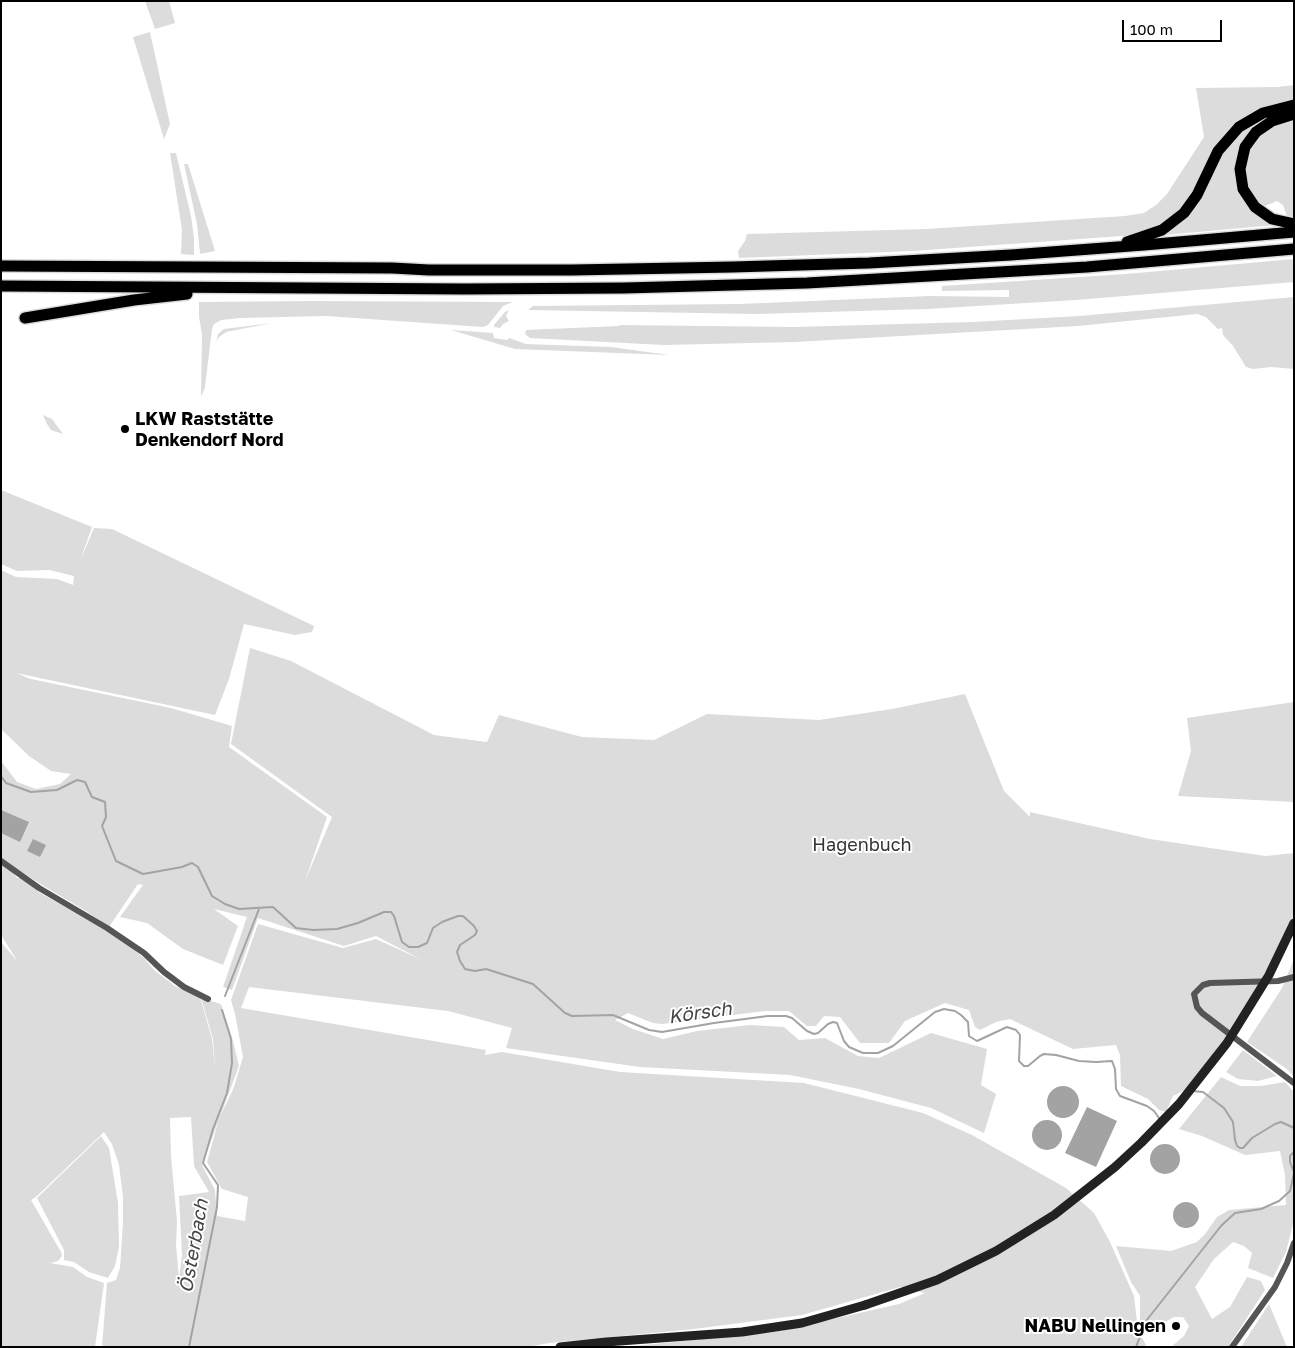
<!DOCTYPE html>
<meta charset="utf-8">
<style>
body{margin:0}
#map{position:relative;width:1295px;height:1348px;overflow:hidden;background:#fff;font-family:"Golos Text",sans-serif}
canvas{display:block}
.frame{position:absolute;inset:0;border:2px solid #000;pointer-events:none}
.scale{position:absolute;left:1122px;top:20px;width:100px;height:22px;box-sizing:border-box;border:2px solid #000;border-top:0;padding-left:6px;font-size:15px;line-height:18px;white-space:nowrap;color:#000;-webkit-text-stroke:4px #fff;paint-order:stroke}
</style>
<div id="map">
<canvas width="1295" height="1348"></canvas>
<div class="frame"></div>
<div class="scale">100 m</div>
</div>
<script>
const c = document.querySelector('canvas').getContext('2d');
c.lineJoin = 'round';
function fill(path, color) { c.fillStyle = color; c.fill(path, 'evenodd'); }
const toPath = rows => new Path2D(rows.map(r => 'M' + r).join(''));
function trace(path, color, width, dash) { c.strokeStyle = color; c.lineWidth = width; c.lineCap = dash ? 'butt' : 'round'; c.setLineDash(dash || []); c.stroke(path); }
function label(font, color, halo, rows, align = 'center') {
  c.font = font + ' "Golos Text",sans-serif'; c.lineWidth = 4; c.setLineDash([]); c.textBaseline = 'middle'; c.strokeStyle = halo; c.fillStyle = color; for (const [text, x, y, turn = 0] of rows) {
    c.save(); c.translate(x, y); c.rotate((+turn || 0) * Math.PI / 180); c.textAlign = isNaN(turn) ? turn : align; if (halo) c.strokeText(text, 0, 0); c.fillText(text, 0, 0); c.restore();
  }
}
fill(toPath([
 [145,1,169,1,175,23,155,29],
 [150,32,170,124,164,139,133,37],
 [1294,85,1294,102,1246,119,1196,191,1172,220,1136,235,913,251,739,258,738,251,745,241,747,234,926,229,1125,216,1144,213,1156,205,1167,194,1204,137,1196,88,1277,87],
 [1265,115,1267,120,1262,123,1237,176,1275,225,1165,235,1217,159,1240,131],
 [1294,118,1294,220,1286,214,1283,205,1277,201,1265,206,1261,206,1245,187,1245,156,1259,134,1284,120],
 [170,153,176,153,180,170,191,216,194,238,194,255,181,254,182,230],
 [184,164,188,164,215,251,200,254,197,224],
 [1294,259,1294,282,1076,300,927,309,757,314,528,310,533,306,739,304,930,296,1009,297,1009,290,942,291,942,286,1126,274],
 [1294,297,1294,369,1271,367,1253,369,1246,367,1233,346,1223,335,1222,328,1218,329,1206,317,1197,314,1078,326,795,342,664,345,530,338,525,334,526,330,619,326,620,325,794,327,973,322,1079,316],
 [311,301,513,302,503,306,488,325,483,327,326,316,240,318,221,320,214,324,212,329,205,387,201,397,202,334,199,317,199,302],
 [509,310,506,316,509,321,503,324,500,328,494,327,494,325,505,312],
 [272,323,226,332,218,338,216,342,218,334,224,329],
 [451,330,493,333,494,338,507,340,509,338,526,344,611,347,669,355,515,349],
 [43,415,52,419,63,434,51,430,47,424],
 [1,490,92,527,80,561,94,528,112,529,314,626,312,632,295,635,244,624,229,679,215,715,16,673,31,679,171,708,232,726,229,747,327,817,305,881,332,817,231,744,250,648,291,661,434,735,487,742,499,715,582,737,654,740,707,714,819,720,892,709,965,694,1004,791,1030,817,1030,812,1150,839,1217,849,1266,856,1294,853,1294,914,1277,952,1220,1050,1195,1085,1173,1096,1166,1112,1159,1110,1148,1099,1121,1086,1120,1055,1116,1045,1073,1049,1010,1019,996,1022,980,1030,975,1027,969,1010,945,1003,905,1021,889,1043,860,1043,840,1017,824,1016,816,1026,807,1026,789,1011,765,1011,662,1024,653,1023,628,1013,615,1020,633,1029,663,1039,697,1031,750,1025,784,1027,799,1040,825,1038,858,1056,879,1058,931,1033,987,1049,981,1085,996,1094,984,1133,931,1108,859,1089,790,1075,640,1067,506,1048,512,1028,448,1011,249,987,241,1008,486,1050,485,1055,502,1052,620,1072,804,1083,923,1113,972,1135,1066,1188,1094,1213,1110,1242,1134,1296,1138,1330,1147,1347,635,1346,780,1331,899,1304,925,1293,900,1287,802,1315,694,1329,549,1343,528,1347,102,1347,107,1283,116,1280,120,1268,123,1223,123,1197,119,1165,112,1144,104,1132,37,1196,31,1200,61,1252,62,1256,58,1261,50,1263,73,1267,87,1277,104,1283,95,1347,1,1347,1,942,18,962,1,935,1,864,11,870,17,878,21,878,40,893,119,937,145,959,154,970,175,986,200,997,212,1039,215,1068,213,1039,201,998,221,1004,232,1037,239,1066,202,1165,215,1190,217,1216,245,1221,248,1197,222,1189,207,1162,219,1119,234,1087,243,1057,235,1014,231,1000,258,924,343,948,376,939,422,960,376,936,344,946,258,918,232,990,223,987,247,917,214,909,238,926,223,965,183,949,147,923,120,917,143,885,138,884,109,927,86,911,47,888,1,859,1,761,17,782,36,789,60,784,71,774,51,771,29,756,1,729,1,570,16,577,57,579,73,585,74,576,49,570,17,571,1,564],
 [191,1117,194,1166,209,1192,179,1196,182,1255,179,1278,176,1245,177,1221,171,1156,170,1118],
 [1294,702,1294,802,1178,796,1191,751,1187,718],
 [1294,959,1294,1077,1287,1069,1247,1042,1282,988],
 [1243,1050,1277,1076,1258,1081,1238,1079,1226,1072],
 [1221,1077,1240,1086,1261,1086,1285,1082,1294,1092,1294,1220,1286,1252,1273,1278,1248,1268,1252,1253,1244,1246,1233,1242,1214,1259,1195,1287,1212,1319,1230,1307,1247,1277,1261,1281,1265,1290,1228,1347,1171,1347,1184,1336,1189,1326,1183,1317,1174,1317,1148,1332,1140,1321,1140,1296,1131,1282,1116,1246,1171,1251,1197,1242,1205,1234,1217,1217,1229,1210,1286,1205,1285,1175,1280,1151,1245,1155,1202,1136,1179,1129],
 [101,1136,109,1148,118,1203,119,1247,115,1266,108,1278,89,1272,74,1262,64,1260,64,1250,37,1198],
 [1269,1304,1287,1347,1241,1347]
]), '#dcdcdc');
fill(toPath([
 [1,810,29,822,20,842,1,833],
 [33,839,46,845,40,857,27,851],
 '1047 1102a16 16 0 1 1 32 0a16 16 0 1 1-32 0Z',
 [1087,1107,1117,1121,1096,1167,1065,1153],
 '1032 1135a15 15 0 1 1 30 0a15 15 0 1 1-30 0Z',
 '1150 1159a15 15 0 1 1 30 0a15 15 0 1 1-30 0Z',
 '1173 1215a13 13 0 1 1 26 0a13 13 0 1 1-26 0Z'
]), '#a3a3a3');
trace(toPath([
 [1,776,6,783,31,792,57,790,77,780,85,782,92,797,105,802,106,817,102,826,116,861,143,874,182,867,192,863,198,867,212,896,225,904,239,909,273,907,296,928,313,930,337,929,358,923,384,912,391,912,394,916,402,942,409,947,418,947,427,943,433,928,442,922,458,916,463,916,474,926,477,931,475,935,460,945,457,952,460,961,465,969,475,971,486,969,533,984,565,1013,572,1016,613,1015,649,1030,662,1032,714,1023,768,1016,786,1016,792,1018,807,1031,814,1034,818,1033,828,1024,833,1022,837,1023,844,1041,849,1047,863,1053,878,1053,893,1046,935,1012,944,1009,955,1011,961,1015,968,1022,969,1036,977,1041,1007,1027,1016,1030,1020,1035,1019,1061,1024,1066,1028,1066,1040,1056,1044,1054,1056,1055,1079,1061,1096,1062,1112,1061,1115,1069,1116,1089,1120,1096,1147,1106,1154,1111,1159,1118],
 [225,996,259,909],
 [1192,1091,1203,1092,1224,1108,1233,1122,1235,1140,1237,1146,1240,1148,1243,1148,1252,1138,1275,1124,1281,1122,1294,1128],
 [1294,1152,1290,1156,1290,1162,1294,1172],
 [189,1347,217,1207,218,1185,203,1163,213,1129,227,1093,232,1063,231,1039,222,1010],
 [1136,1347,1146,1321,1221,1226,1235,1213,1261,1209,1279,1201,1290,1191,1294,1173]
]), '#a3a3a3', 2);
const highway = toPath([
 [1294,114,1272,121,1256,132,1245,147,1240,169,1243,189,1255,207,1272,219,1294,224],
 [1127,242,1162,230,1184,213,1197,195,1218,151,1239,127,1263,113,1294,105],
 [1,266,392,268,429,270,572,270,733,267,869,263,1011,255,1144,245,1294,232],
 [1,286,465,289,624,288,807,283,1087,267,1294,249],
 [25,318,134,300,187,294]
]);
trace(highway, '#dbdbdb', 14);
trace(toPath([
 [1,861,39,888,107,928,144,953,164,972,184,987,208,999],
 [1294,977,1278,981,1210,983,1203,985,1194,994,1197,1007,1202,1013,1294,1083],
 [1232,1347,1275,1287,1287,1263,1294,1243]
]), '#555', 6);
trace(toPath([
 [560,1347,606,1342,742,1332,802,1323,865,1305]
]), '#222', 9);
trace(highway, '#000', 11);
trace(toPath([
 [865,1305,937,1280,996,1251,1054,1215,1115,1167,1141,1143,1179,1104,1227,1043,1269,975,1294,923]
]), '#222', 9);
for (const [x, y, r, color] of [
 [125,429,5,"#000"],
 [1176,1326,5,"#000"]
]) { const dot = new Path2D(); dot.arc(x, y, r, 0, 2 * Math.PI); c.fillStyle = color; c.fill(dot); trace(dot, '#fff', 2); }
label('bold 18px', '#000', '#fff', [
 ["LKW Raststätte",135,419],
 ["Denkendorf Nord",135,440],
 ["NABU Nellingen",1166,1326,"right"]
], 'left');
label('18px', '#333', '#fff', [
 ["Hagenbuch",862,845]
]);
label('italic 19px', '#444', '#fff', [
 ["Körsch",700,1013,-8],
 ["Österbach",194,1246,-80]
]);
</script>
